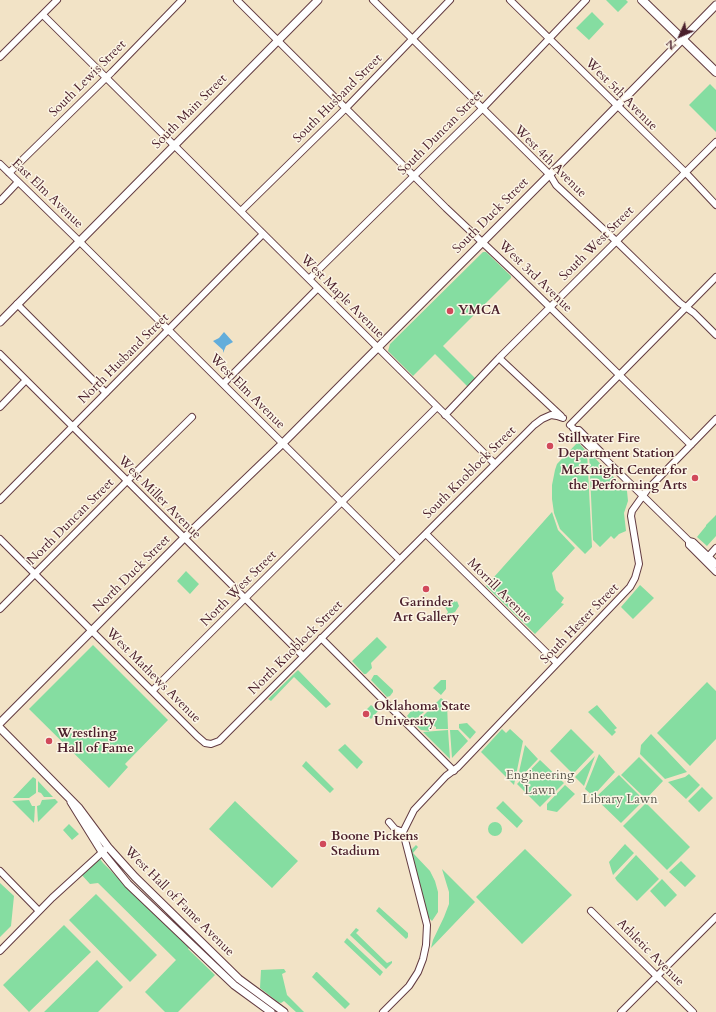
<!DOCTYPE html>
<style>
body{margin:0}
#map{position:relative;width:716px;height:1012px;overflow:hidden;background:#f2e3c6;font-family:Cardo,serif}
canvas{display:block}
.north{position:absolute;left:660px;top:16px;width:40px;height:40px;-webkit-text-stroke:3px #fcf5e5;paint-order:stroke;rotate:225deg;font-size:11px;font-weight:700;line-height:16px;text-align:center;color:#4a1f2b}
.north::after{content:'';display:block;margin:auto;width:14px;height:18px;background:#4a1f2b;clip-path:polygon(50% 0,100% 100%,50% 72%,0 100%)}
</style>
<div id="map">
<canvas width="716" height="1012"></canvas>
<div class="north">N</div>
</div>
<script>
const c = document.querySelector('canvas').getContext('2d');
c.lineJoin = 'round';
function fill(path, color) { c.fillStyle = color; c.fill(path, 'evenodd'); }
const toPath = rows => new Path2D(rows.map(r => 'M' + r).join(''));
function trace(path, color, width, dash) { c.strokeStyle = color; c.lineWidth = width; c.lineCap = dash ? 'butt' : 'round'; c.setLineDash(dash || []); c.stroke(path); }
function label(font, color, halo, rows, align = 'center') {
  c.font = font + ' Cardo,serif'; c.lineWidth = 3; c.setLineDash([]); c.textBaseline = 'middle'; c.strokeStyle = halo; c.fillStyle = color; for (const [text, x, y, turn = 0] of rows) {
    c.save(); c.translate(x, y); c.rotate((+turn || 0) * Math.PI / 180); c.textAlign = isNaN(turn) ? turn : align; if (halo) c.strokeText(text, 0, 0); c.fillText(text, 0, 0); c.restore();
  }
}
fill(toPath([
 [606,0,626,0,628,2,618,12],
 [592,12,604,24,589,40,576,28],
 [710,84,716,90,716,132,689,105],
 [483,252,486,252,511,276,511,278,443,346,476,379,468,387,435,354,413,376,388,351,390,344],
 [578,442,587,452,592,547,585,554,560,529,554,513,552,499,552,485,555,470,557,464],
 [589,452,627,491,628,501,624,513,626,531,619,534,614,539,611,536,600,547,593,540],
 [552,512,558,530,575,548,552,573,556,590,564,598,561,603,564,604,535,634,486,586],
 [716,515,716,536,707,546,697,537,706,526,706,525],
 [186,571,199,584,190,594,177,581],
 [640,585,654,598,633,619,621,607],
 [451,600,456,602,457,601,459,606,455,612,446,615,448,612,445,607,446,602],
 [377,637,387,647,371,663,372,668,366,674,364,674,352,661],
 [93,645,168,720,125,764,128,767,109,788,29,709],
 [298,670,331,704,326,708,294,677,271,701,268,699],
 [374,675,377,675,393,690,393,692,390,696,387,697,371,680],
 [441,680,446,680,446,689,441,695,433,688],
 [707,682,716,691,716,739,690,766,657,733],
 [441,698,447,703,448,729,436,729,436,727,434,726,429,727,429,731,421,730,415,724],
 [371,705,378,711,371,719,364,712],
 [416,705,424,712,413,722,407,716],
 [597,705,617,728,614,730,616,732,612,736,588,712],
 [467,723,476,732,470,739,459,728,459,724],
 [502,729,506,733,510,729,523,741,514,785,481,752],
 [571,729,594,752,573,774,550,751],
 [448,730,450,759,423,732],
 [450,730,458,730,468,741,452,758],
 [651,734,687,772,665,779,640,754,641,745],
 [345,744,363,762,357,769,338,750],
 [525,745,538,759,517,781],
 [599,754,615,772,593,796,585,789],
 [595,756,584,786,575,777],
 [639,757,663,781,646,799,621,775],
 [540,760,564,783,540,807,517,784],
 [306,761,334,789,330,793,302,766],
 [689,774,700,785,686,799,668,782,685,777],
 [619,775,644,800,621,823,595,798],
 [33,777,36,779,36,793,29,798,13,798],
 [38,781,53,797,44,797,41,793,38,792],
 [565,785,575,794,557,812,547,810,547,804],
 [702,787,713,798,699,812,688,801],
 [55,799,58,802,38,822,37,806,40,805,42,800],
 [29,800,32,806,35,806,34,823,12,801],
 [235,801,298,861,272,888,209,829],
 [503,801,523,821,517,828,496,808],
 [646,803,690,847,667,870,623,826],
 '488 829a7 7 0 1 1 14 0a7 7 0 1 1-14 0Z',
 [69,824,79,834,72,840,63,830],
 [625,844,634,853,613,875,609,862],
 [416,845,418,847,413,853,430,871,435,881,438,892,438,912,432,921,428,917,411,850],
 [525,849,572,895,522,944,476,897],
 [636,855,659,879,637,901,617,881,615,878],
 [98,856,103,863,189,948,188,949,215,975,178,1012,165,1012,145,992,176,960,98,883,90,884,80,873],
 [681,861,696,876,685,887,669,872],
 [442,869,475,902,431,948,433,940,444,917,449,904,449,892],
 [662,879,677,895,665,907,650,891],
 [0,883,14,896,11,926,0,937],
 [96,894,157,955,130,982,69,920],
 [379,907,408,933,408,937,406,939,376,911],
 [64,925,91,952,29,1012,3,985],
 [356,928,359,930,356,933,387,963,392,961,392,963,386,969,350,935],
 [347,938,383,972,380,976,344,942],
 [97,960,123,987,98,1012,44,1012],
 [284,969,286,972,282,974,287,995,304,1012,296,1012,284,1001,281,1003,278,1002,260,988,261,970],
 [316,972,317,972,350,1004,345,1009,312,977]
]), '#85dda1');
fill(toPath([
 [224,332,233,342,226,346,223,353,223,350,213,341,219,338]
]), '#62addb');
const minor = toPath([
 [237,0,446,208,517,275,691,445],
 [373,0,550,175,556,185,616,241,651,275,680,303,694,313,716,335],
 [510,0,685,172,716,205],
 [43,15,495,464],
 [0,57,57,0],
 [0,164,79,241,399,559],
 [9,173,112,72,182,0],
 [0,201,18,182],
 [241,211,346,108,450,0],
 [309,279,482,109,586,0],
 [17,304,106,393],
 [0,354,303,656],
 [499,358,561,416],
 [223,384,318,288],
 [0,407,26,380],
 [445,415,499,358,716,142],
 [570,425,716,277],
 [573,428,575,430,579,430,601,452,601,455],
 [575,430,575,433,598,455,601,455,689,541,693,542,716,564],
 [0,500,263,234],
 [426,534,557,663],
 [0,539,197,736,205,743,211,744,219,741,534,425,542,419,551,415,557,416,563,418],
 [689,541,689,545,716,572],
 [708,557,716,548],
 [0,609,127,481,192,417],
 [321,638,454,771],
 [152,691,437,407],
 [389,822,395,829,403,832,414,810,446,776,458,767,630,587,635,578,639,564,631,516,632,511,647,490,716,419],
 [0,871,39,911],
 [591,911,693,1012],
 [0,951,52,898,108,847],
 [383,1012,409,986,418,972,423,959,426,945,427,925,403,832],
 [621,1012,716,917]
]);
const major = toPath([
 [0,322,318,0],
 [0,723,184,538,283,443,575,149,716,5],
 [0,728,79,808,108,847,135,877,239,979,284,1012],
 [71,802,102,852,128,884,234,985,271,1012]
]);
const highway = toPath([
 [642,0,716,72]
]);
trace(minor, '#633c42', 8);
trace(major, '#633c42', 9);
trace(highway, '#633c42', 10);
trace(minor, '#fff', 6);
trace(major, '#fff', 7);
trace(highway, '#fff', 8);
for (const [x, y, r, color] of [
 [450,311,4,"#d1495b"],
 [550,446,4,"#d1495b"],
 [695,478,4,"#d1495b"],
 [426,589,4,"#d1495b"],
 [366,714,4,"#d1495b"],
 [49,741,4,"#d1495b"],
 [323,844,4,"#d1495b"]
]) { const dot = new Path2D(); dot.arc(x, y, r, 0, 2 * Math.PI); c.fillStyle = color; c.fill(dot); trace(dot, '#fcf5e5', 1.5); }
label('13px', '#4a1f2b', '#fcf5e5', [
 ["South Lewis Street",88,79,-45],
 ["West 5th Avenue",621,95,45],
 ["South Husband Street",338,99,-45],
 ["South Main Street",190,112,-45],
 ["South Duncan Street",441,133,-45],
 ["West 4th Avenue",550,162,45],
 ["East Elm Avenue",47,194,44],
 ["South Duck Street",491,216,-45],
 ["South West Street",597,244,-45],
 ["West 3rd Avenue",535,277,44],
 ["West Maple Avenue",342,297,45],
 ["North Husband Street",124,359,-45],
 ["West Elm Avenue",247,392,45],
 ["South Knoblock Street",470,473,-45],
 ["West Miller Avenue",159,498,45],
 ["North Duncan Street",71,522,-45],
 ["North Duck Street",132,574,-45],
 ["North West Street",239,589,-45],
 ["Morrill Avenue",499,591,45],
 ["South Hester Street",580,624,-46],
 ["North Knoblock Street",296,648,-45],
 ["West Mathews Avenue",153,676,45],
 ["West Hall of Fame Avenue",179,902,45],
 ["Athletic Avenue",650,953,45]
]);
label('bold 13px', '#4a1f2b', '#fcf5e5', [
 ["YMCA",458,311],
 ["Stillwater Fire",558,439],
 ["Department Station",558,454],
 ["McKnight Center for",687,471,"right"],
 ["the Performing Arts",687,486,"right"],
 ["Garinder",426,603,"center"],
 ["Art Gallery",426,618,"center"],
 ["Oklahoma State",374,707],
 ["University",374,722],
 ["Wrestling",57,734],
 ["Hall of Fame",57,749],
 ["Boone Pickens",331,837],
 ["Stadium",331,852]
], 'left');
label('13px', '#5c584e', '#fcf5e5', [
 ["Engineering",540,776],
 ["Lawn",540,791],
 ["Library Lawn",620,800]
]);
</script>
